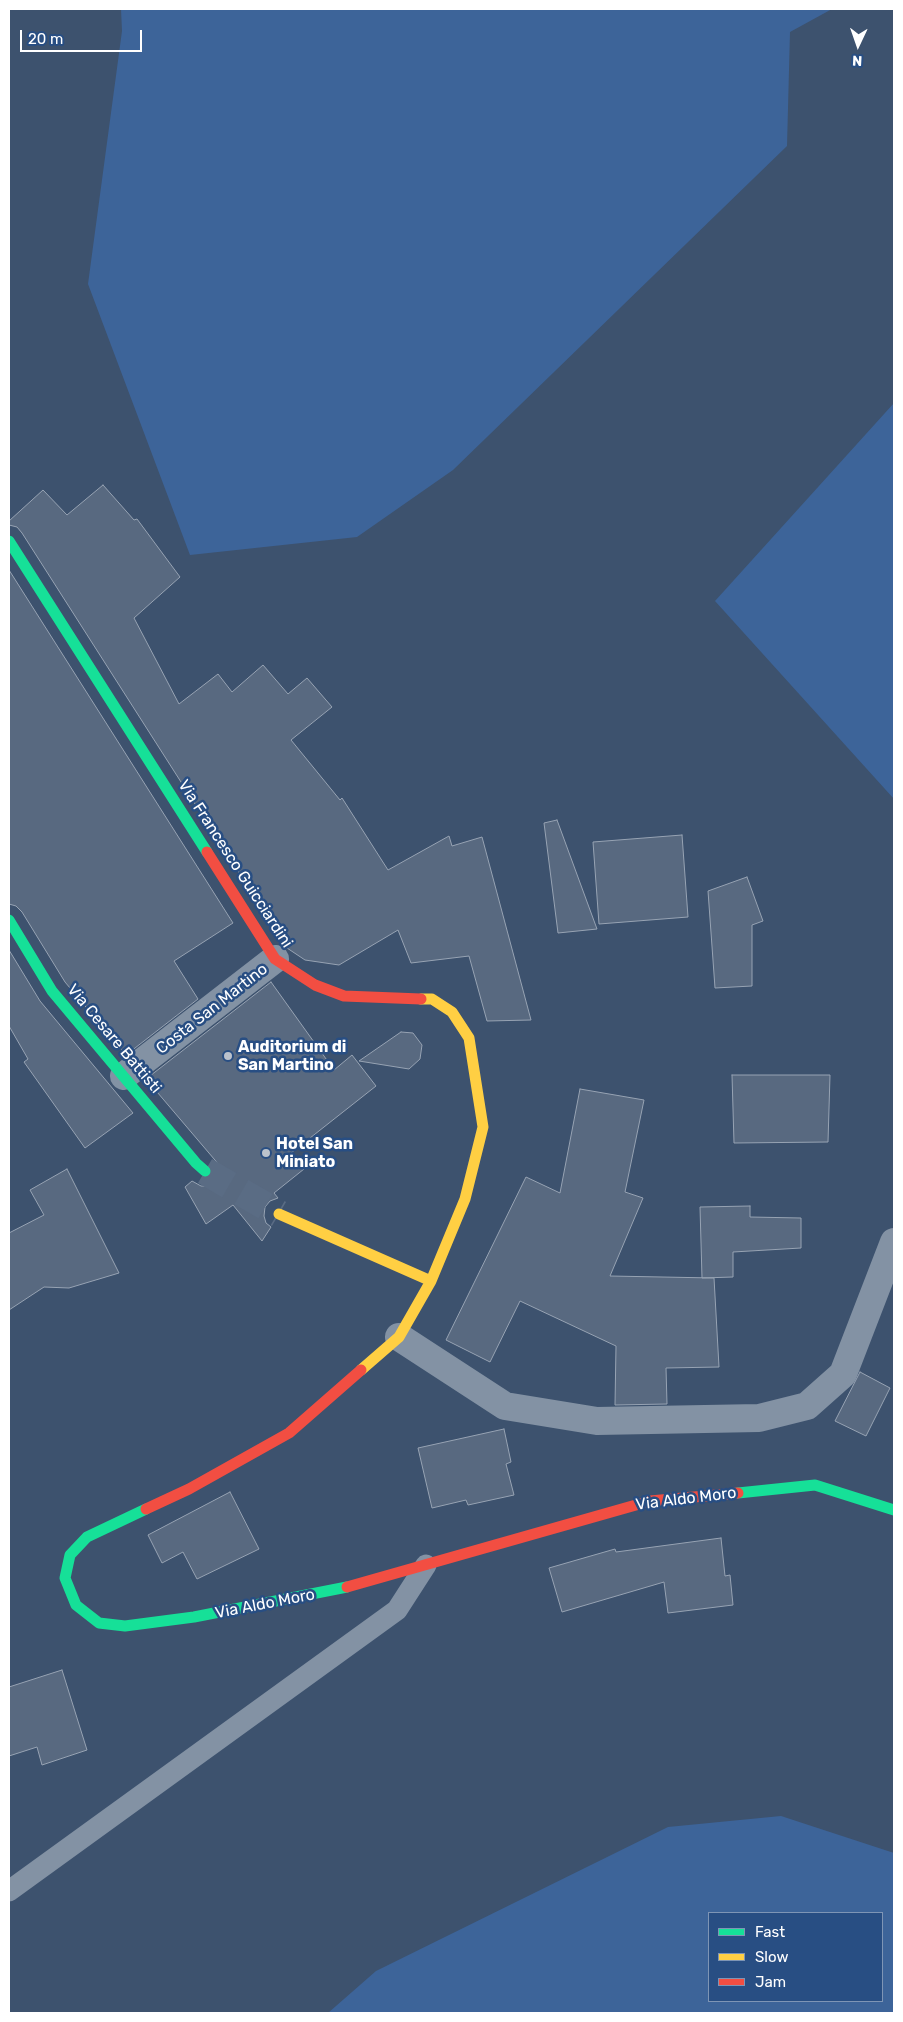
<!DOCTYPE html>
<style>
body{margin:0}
#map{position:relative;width:903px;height:2022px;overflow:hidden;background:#3d526e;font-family:Rubik,sans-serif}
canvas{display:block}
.frame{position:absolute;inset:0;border:10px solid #fff;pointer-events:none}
.legend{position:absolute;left:708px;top:1912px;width:175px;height:90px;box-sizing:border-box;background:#284e83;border:1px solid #7e95b5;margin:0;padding:6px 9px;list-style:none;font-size:15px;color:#fff}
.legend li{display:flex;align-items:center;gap:10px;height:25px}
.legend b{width:25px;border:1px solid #7e95b5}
.north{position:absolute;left:833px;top:20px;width:50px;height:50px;-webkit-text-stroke:4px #284e83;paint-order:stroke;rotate:183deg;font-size:14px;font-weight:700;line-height:20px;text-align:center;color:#fff}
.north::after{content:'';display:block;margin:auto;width:18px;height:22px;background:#fff;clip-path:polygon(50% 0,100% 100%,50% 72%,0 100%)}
.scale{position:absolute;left:20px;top:30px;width:122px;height:22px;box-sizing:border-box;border:2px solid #fff;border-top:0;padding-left:6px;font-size:15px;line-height:18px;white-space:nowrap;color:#fff;-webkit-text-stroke:4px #284e83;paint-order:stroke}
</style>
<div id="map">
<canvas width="903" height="2022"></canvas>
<div class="frame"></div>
<ul class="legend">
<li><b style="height:6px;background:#16e098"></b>Fast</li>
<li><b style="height:6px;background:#ffcf43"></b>Slow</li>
<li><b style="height:6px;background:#f24e42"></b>Jam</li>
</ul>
<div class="north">N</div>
<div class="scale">20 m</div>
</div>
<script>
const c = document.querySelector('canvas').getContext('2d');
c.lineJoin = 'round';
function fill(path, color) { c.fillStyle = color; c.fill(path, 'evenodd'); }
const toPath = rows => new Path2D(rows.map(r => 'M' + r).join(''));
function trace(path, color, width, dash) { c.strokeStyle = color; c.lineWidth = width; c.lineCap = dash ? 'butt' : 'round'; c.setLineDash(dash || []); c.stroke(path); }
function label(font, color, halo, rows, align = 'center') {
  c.font = font + ' Rubik,sans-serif'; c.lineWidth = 5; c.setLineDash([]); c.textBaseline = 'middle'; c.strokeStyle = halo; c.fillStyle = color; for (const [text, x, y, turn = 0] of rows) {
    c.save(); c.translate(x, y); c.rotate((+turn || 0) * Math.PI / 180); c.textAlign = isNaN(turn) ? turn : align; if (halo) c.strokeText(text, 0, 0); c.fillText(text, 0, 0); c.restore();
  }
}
fill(toPath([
 [121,9,832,9,790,32,787,146,453,470,357,537,190,555,88,284,122,31],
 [894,403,894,799,715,601],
 [781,1816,894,1853,894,2013,328,2013,376,1971,668,1827],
 [709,1913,882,1913,882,2001,709,2001]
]), '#3d6499');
const building = toPath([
 [103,485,134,520,137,519,180,577,134,618,179,704,218,674,232,692,263,665,288,694,307,678,332,707,291,740,340,800,342,798,388,870,449,836,452,846,482,837,531,1020,487,1021,469,956,411,963,398,930,339,965,305,960,287,948,22,533,17,527,9,525,9,521,43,490,67,515,103,485],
 [9,570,233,923,174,961,198,999,126,1055,65,982,22,912,16,906,9,904,9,570],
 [557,820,597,929,558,933,544,823,557,820],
 [682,835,688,917,599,924,593,842,682,835],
 [747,877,763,921,752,925,752,986,715,988,708,891,747,877],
 [9,950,40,1001,133,1113,85,1148,24,1062,28,1059,9,1026,9,950],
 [271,982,334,1070,352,1055,376,1086,291,1153,304,1169,274,1193,278,1198,270,1201,265,1207,264,1216,266,1223,271,1227,262,1241,233,1205,206,1224,185,1187,192,1181,201,1186,210,1186,216,1182,220,1175,220,1166,146,1079,271,982],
 [401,1032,413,1033,422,1045,420,1059,409,1069,359,1061,401,1032],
 [732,1075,830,1075,828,1142,734,1143,732,1075],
 [580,1089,644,1100,625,1192,643,1198,610,1276,714,1278,719,1367,666,1368,667,1404,615,1405,616,1346,520,1301,490,1362,446,1340,526,1177,560,1193,580,1089],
 [67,1169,119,1273,69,1288,44,1287,9,1310,9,1233,44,1215,30,1190,67,1169],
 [750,1206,750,1217,801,1218,801,1248,733,1252,733,1277,702,1278,700,1207,750,1206],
 [860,1372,890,1388,866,1436,835,1421,860,1372],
 [504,1429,511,1462,506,1464,514,1495,468,1505,466,1500,432,1508,418,1448,504,1429],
 [230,1492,259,1549,197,1579,183,1552,162,1563,148,1535,230,1492],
 [721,1538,725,1576,730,1575,733,1605,668,1613,664,1582,562,1612,549,1568,615,1549,616,1552,721,1538],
 [62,1670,87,1750,42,1765,37,1747,9,1756,9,1687,62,1670]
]);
fill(building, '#586980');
trace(building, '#97a3b3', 1);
trace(toPath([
 [205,1171,279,1214]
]), '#5a6c84', 28, [28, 14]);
trace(toPath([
 [9,1891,397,1610,426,1565]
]), '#8392a4', 21);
trace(toPath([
 [124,1076,275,959],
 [399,1337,505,1406,597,1421,759,1418,807,1406,843,1374,894,1242]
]), '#8392a4', 28);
trace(toPath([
 [9,541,207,852],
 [9,920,52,991,196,1163,205,1171],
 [738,1493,815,1485,894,1510],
 [146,1509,87,1537,70,1555,65,1578,76,1605,99,1623,125,1626,194,1617,347,1587]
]), '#16e098', 11);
trace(toPath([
 [279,1214,431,1281],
 [361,1370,399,1337,431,1281,465,1199,483,1127,469,1038,452,1012,432,999,421,999]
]), '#ffcf43', 11);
trace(toPath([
 [207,852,275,959,315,985,344,996,421,999],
 [146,1509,189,1489,289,1433,361,1370],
 [347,1587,650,1501,738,1493]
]), '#f24e42', 11);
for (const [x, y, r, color] of [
 [228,1056,5,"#bbc2cc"],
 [266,1153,5,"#bbc2cc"]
]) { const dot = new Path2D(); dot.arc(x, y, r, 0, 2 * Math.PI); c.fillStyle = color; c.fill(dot); trace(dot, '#284e83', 2); }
label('16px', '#fff', '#284e83', [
 ["Via Francesco Guicciardini",235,864,57],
 ["Costa San Martino",212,1009,-38],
 ["Via Cesare Battisti",114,1039,50],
 ["Via Aldo Moro",686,1499,-7],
 ["Via Aldo Moro",265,1604,-11]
]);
label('bold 16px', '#fff', '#284e83', [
 ["Auditorium di",238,1047],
 ["San Martino",238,1065],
 ["Hotel San",276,1144],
 ["Miniato",276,1162]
], 'left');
</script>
